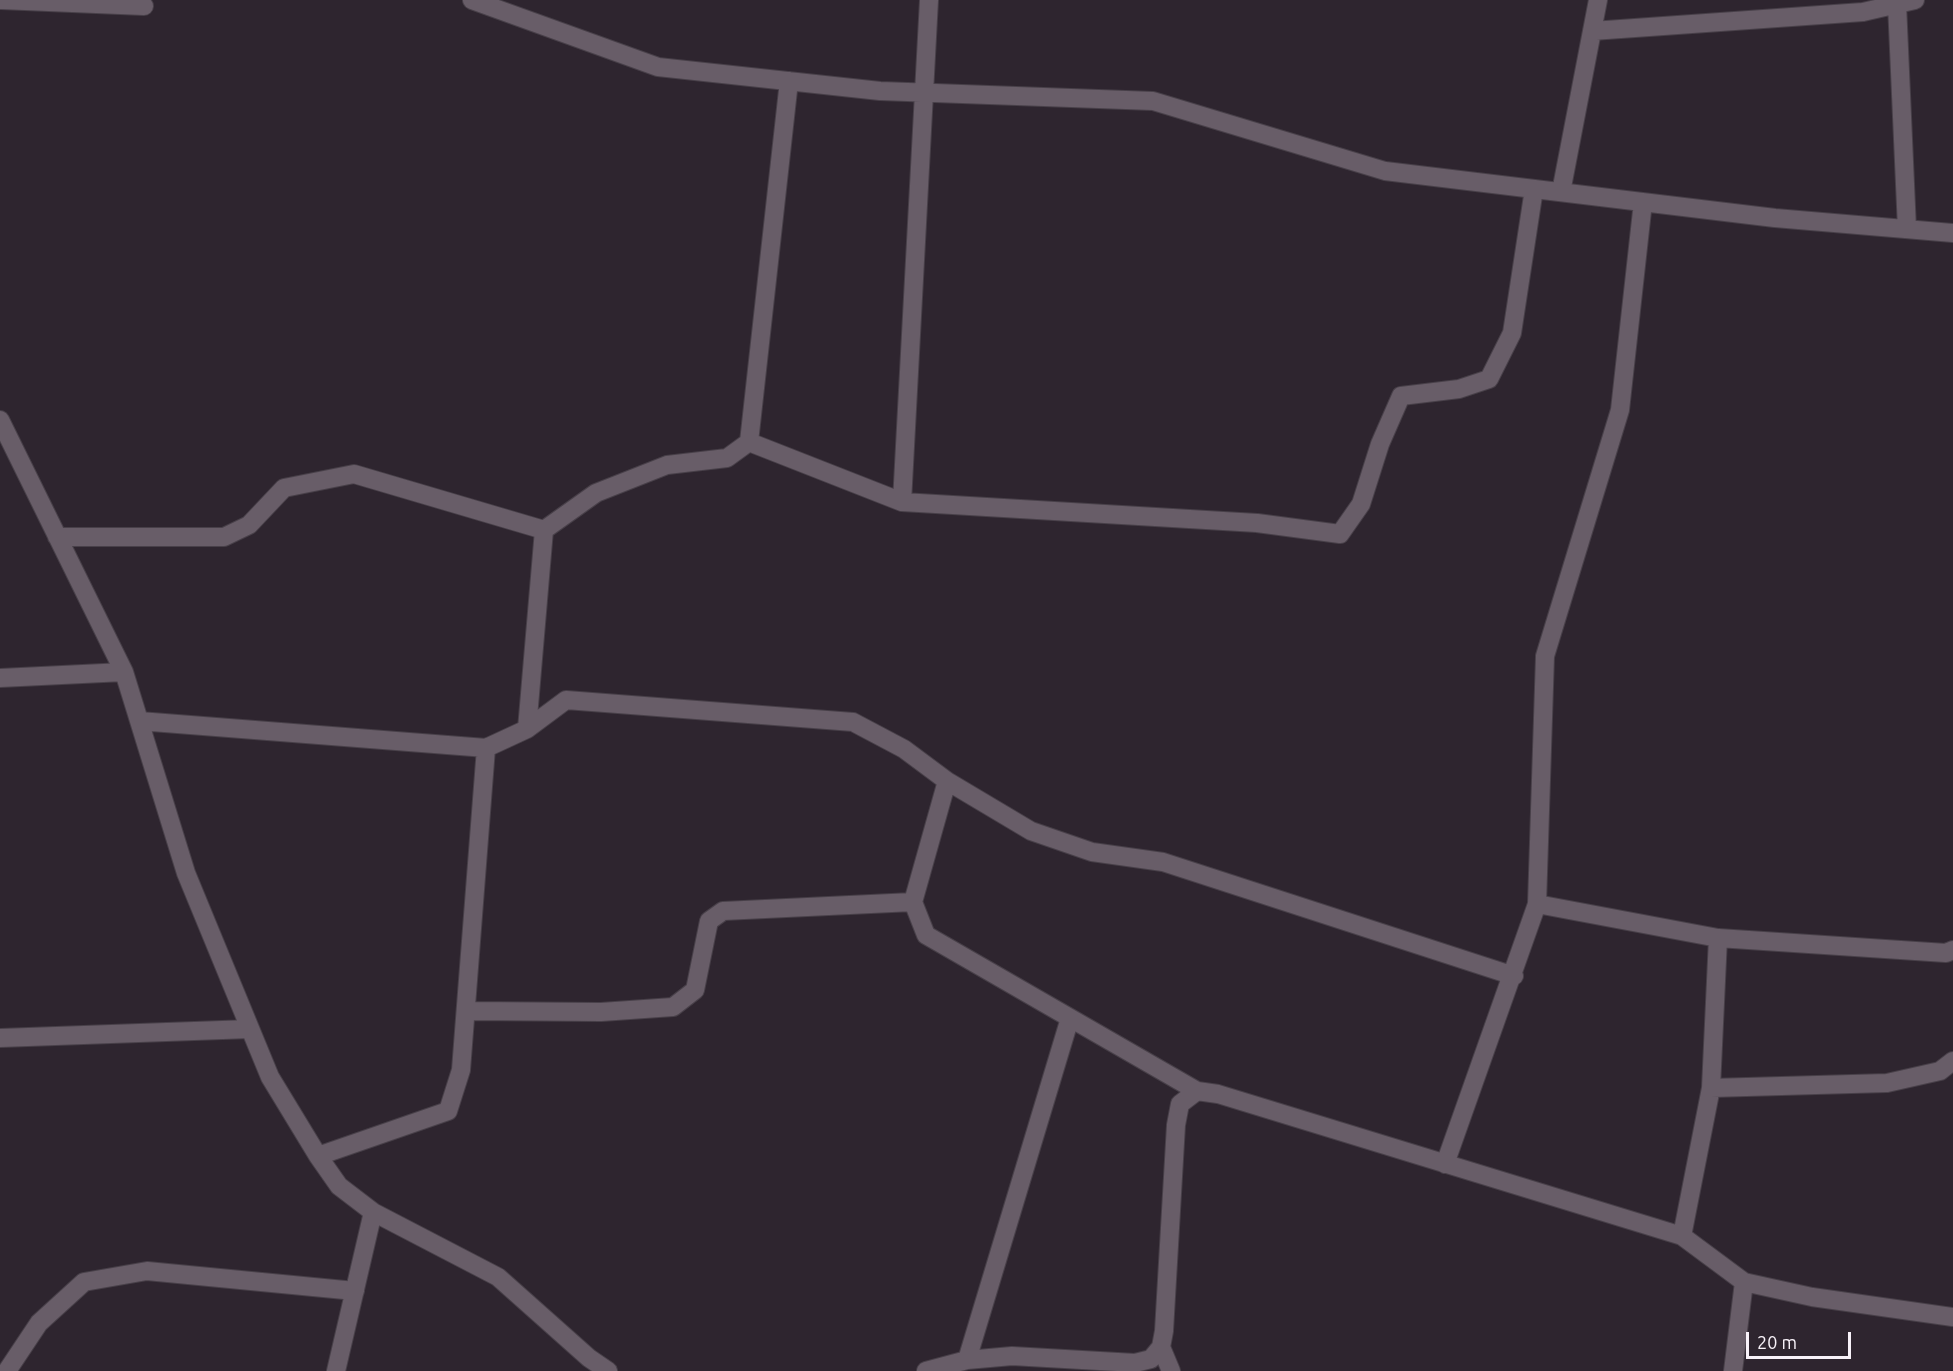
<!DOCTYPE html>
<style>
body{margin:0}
#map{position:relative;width:1953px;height:1371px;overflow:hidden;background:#2e252f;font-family:Ubuntu,sans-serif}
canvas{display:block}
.scale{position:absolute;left:1746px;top:1332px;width:105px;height:27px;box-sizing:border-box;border:3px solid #f8f2f9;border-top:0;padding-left:8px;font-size:18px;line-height:21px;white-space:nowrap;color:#f8f2f9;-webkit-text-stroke:4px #2e252f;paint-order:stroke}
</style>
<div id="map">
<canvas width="1953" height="1371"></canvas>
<div class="scale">20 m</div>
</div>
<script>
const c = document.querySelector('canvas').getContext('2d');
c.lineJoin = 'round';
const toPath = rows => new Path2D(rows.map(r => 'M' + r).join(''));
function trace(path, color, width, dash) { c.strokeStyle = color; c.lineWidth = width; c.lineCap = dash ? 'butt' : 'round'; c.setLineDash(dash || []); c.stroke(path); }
const minor = toPath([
 [1,0,144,6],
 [472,0,658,67,880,91,1153,101,1385,171,1775,218,1953,233],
 [1897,4,1907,229],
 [1592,31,1863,12,1915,0],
 [1561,192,1598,0],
 [0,420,124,672,186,873,270,1077,318,1156,339,1186,373,1212,498,1277,589,1358,608,1371],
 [749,442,902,502,1257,523,1340,534,1361,504,1380,444,1401,396,1459,389,1489,379,1512,333,1534,189],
 [902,502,929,0],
 [57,537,224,537,249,525,284,488,354,474,544,530],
 [0,678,124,672],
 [139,721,486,748,527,729,566,700,853,722,904,749,947,781,913,902,926,935,1197,1091],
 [527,729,544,530,596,493,667,465,727,458,749,442,789,81],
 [947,781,1031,831,1092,852,1163,862,1514,976],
 [1537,904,1718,938,1946,953,1953,950],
 [466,1011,601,1012,673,1007,695,990,709,921,723,911,913,902],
 [0,1038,250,1029],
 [1711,1088,1887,1083,1940,1071,1953,1061],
 [318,1156,448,1111,461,1070,486,748],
 [1445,1164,1537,904,1545,656,1620,410,1643,202],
 [1682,1236,1711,1088,1718,938],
 [1161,1347,1171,1371],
 [967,1360,1070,1018],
 [7,1371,39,1323,84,1282,147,1271,355,1291],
 [336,1371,373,1212],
 [926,1371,967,1360,1012,1356,1135,1363,1151,1359,1161,1347,1164,1331,1176,1125,1180,1104,1197,1091,1218,1094,1682,1236,1744,1282,1812,1297,1953,1317],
 [1733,1371,1744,1282]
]);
trace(minor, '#484049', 20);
trace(minor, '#685d68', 18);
</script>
